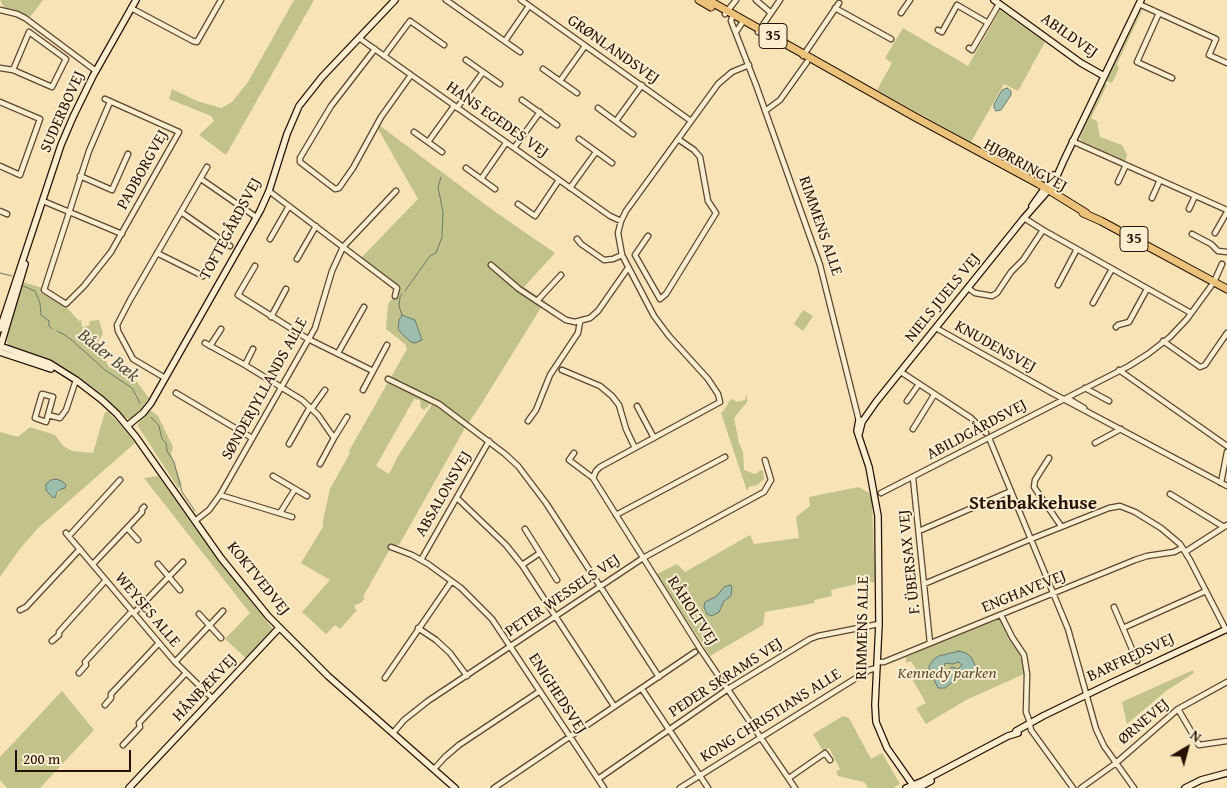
<!DOCTYPE html>
<meta charset="utf-8">
<style>
body{margin:0}
#map{position:relative;width:1227px;height:788px;overflow:hidden;background:#f7e3b6;font-family:"Gentium Book Plus",serif}
canvas{display:block}
.north{position:absolute;left:1162px;top:723px;width:50px;height:50px;-webkit-text-stroke:4px #faedd0;paint-order:stroke;rotate:37deg;font-size:14px;font-weight:700;line-height:20px;text-align:center;color:#261203}
.north::after{content:'';display:block;margin:auto;width:18px;height:22px;background:#261203;clip-path:polygon(50% 0,100% 100%,50% 72%,0 100%)}
.scale{position:absolute;left:15px;top:750px;width:116px;height:22px;box-sizing:border-box;border:2px solid #261203;border-top:0;padding-left:6px;font-size:15px;line-height:18px;white-space:nowrap;color:#261203;-webkit-text-stroke:4px #faedd0;paint-order:stroke}
</style>
<div id="map">
<canvas width="1227" height="788"></canvas>
<div class="north">N</div>
<div class="scale">200 m</div>
</div>
<script>
const c = document.querySelector('canvas').getContext('2d');
c.lineJoin = 'round';
function fill(path, color) { c.fillStyle = color; c.fill(path, 'evenodd'); }
const toPath = rows => new Path2D(rows.map(r => 'M' + r).join(''));
function trace(path, color, width, dash) { c.strokeStyle = color; c.lineWidth = width; c.lineCap = dash ? 'butt' : 'round'; c.setLineDash(dash || []); c.stroke(path); }
function label(font, color, halo, rows, align = 'center') {
  c.font = font + ' "Gentium Book Plus",serif'; c.lineWidth = 4; c.setLineDash([]); c.textBaseline = 'middle'; c.strokeStyle = halo; c.fillStyle = color; for (const [text, x, y, turn = 0] of rows) {
    c.save(); c.translate(x, y); c.rotate((+turn || 0) * Math.PI / 180); c.textAlign = isNaN(turn) ? turn : align; if (halo) c.strokeText(text, 0, 0); c.fillText(text, 0, 0); c.restore();
  }
}
fill(toPath([
 [0,0,43,0,30,17,18,11,4,7],
 [294,0,314,0,226,155,199,135,214,121,211,116,169,99,172,89,197,101,221,108,232,102,248,82],
 [1143,9,1117,64,1119,68,1112,83,1106,81,1141,11],
 [1000,10,1045,42,1018,91,1004,84,971,142,877,90,892,63,885,58,903,28,968,66],
 [1104,84,1107,85,1091,118,1097,121,1100,137,1122,145,1127,155,1125,162,1081,141,1080,137],
 [379,125,494,211,555,253,524,287,545,301,480,406,465,428,399,545,392,545,363,597,365,598,361,603,355,605,355,610,358,609,340,629,335,625,326,634,302,612,330,580,301,563,323,527,323,520,330,489,350,453,349,451,407,349,405,344,386,329,388,304,401,287,361,258,418,199,377,127],
 [414,399,420,400,421,408,424,410,432,402,433,403,398,456,389,474,376,466],
 [23,282,42,288,40,292,67,308,79,321,81,320,82,327,90,325,89,321,99,320,103,333,97,344,109,367,131,378,134,378,149,398,137,414,130,419,126,418,106,398,77,376,50,361,10,347,7,343,7,337],
 [803,310,813,316,803,331,794,324],
 [747,393,747,402,734,418,739,443,743,452,744,470,755,474,761,470,763,471,764,479,757,485,749,487,747,491,721,413,725,409,730,400,732,399,737,402,745,400],
 [150,410,158,416,173,447,171,454,182,485,178,488,138,426,139,422],
 [105,412,108,412,117,421,135,443,37,529,19,550,0,577,0,432,18,437,30,427,55,435,63,446,72,451,93,453],
 [56,479,62,481,61,489,55,498,51,497,51,480],
 [158,476,218,560,272,628,272,631,246,658,225,639,250,613,144,478],
 [859,487,869,493,872,502,875,581,873,583,870,581,831,590,832,596,814,600,815,603,765,612,763,625,710,656,657,574,677,564,685,572,750,535,754,544,799,538,796,517,810,506,809,497],
 [1000,618,1009,639,1018,652,1022,660,1024,674,966,700,926,724,916,708,926,703,912,679,915,677,913,672,916,669,911,661,906,663,906,657],
 [1193,670,1194,673,1166,691,1127,724,1122,702],
 [62,691,94,730,40,788,7,788,0,780,0,757],
 [843,716,849,718,871,759,882,753,900,784,893,788,868,788,864,782,838,776,836,772,840,769,829,748,823,751,813,734]
]), '#c1c38b');
const water = toPath([
 [1007,88,1011,91,1011,95,1001,110,996,111,994,108,994,104,1002,90,1007,88],
 [402,315,415,320,422,340,415,343,411,342,402,334,398,329,399,320,402,315],
 [56,479,62,481,66,485,65,488,61,489,57,492,55,498,52,497,46,490,46,484,51,480,56,479],
 [730,585,732,586,731,596,724,601,719,612,712,616,707,614,704,607,705,602,717,596,724,587,730,585],
 [959,651,966,653,971,657,975,665,975,675,968,679,956,679,945,688,938,688,929,669,929,666,934,659,939,656,959,651],
 [958,662,962,665,958,669,952,667,947,671,944,668,945,663,953,664,958,662]
]);
fill(water, '#9dbeae');
trace(water, '#6d796a', 1);
trace(toPath([
 [0,273,12,276],
 [23,286,35,291,40,303,41,315,49,321,49,326,52,329],
 [405,291,430,256,436,253,442,237,443,212,438,187,441,177],
 [402,315,399,306,400,297,402,294],
 [57,331,65,335,74,342,105,370,132,388,140,403],
 [151,417,159,426,162,439,166,443,167,451,174,462,182,492,195,511]
]), '#6d796a', 1);
const street = toPath([
 [446,0,520,52],
 [521,0,691,121],
 [756,0,771,13],
 [1139,4,1216,39,1209,55,1227,63],
 [131,8,193,41,197,42,221,0],
 [835,8,891,39],
 [0,10,17,14,25,18,96,71],
 [901,13,910,0],
 [1159,13,1137,62,1172,78],
 [725,14,736,0],
 [733,14,731,21,756,85,820,265,859,421],
 [938,30,942,32,957,5,988,23],
 [736,32,744,20],
 [758,32,780,0],
 [359,38,610,216,621,221],
 [505,41,529,6],
 [969,48,972,50,999,4],
 [375,49,331,106,300,158,300,162,335,189,339,188,353,168,381,117,411,75],
 [384,56,410,21,444,45],
 [803,56,839,3],
 [466,60,500,84],
 [0,68,13,70,52,87,66,59,29,32,13,70],
 [543,69,577,93],
 [560,81,585,46],
 [105,99,179,132,111,252,84,286,66,304,44,290,89,151,110,102],
 [522,100,557,125],
 [0,102,40,119,20,175,0,166],
 [457,108,483,72],
 [598,108,633,134],
 [765,111,780,100,807,62],
 [616,121,642,85],
 [414,132,442,152],
 [579,139,612,163],
 [1072,141,1227,210],
 [428,142,454,106],
 [514,148,540,112],
 [466,168,495,189],
 [80,176,112,190,128,154],
 [201,179,256,217],
 [481,179,506,143],
 [1118,182,1126,165],
 [570,188,596,152],
 [269,191,397,288,395,296],
 [1152,198,1160,180],
 [43,201,122,234],
 [518,204,535,216,559,180],
 [1189,209,1195,196],
 [0,211,7,214],
 [181,212,230,246],
 [1024,218,1043,230,1191,313],
 [1215,233,1227,212],
 [1192,234,1211,244,1218,251,1227,252],
 [648,236,635,255,660,299,666,294,716,213,708,201,700,157,694,150,678,139],
 [270,239,289,206],
 [577,239,581,244,604,260,613,259,622,255],
 [157,253,203,276],
 [297,259,316,226],
 [491,265,519,289,537,301,566,320,575,322,590,318,598,311,628,268],
 [255,266,238,295,308,339,373,371],
 [1058,285,1077,249],
 [968,288,975,293,992,296,997,293,1011,272,1023,260,1043,230],
 [537,301,561,275],
 [1093,303,1112,269],
 [271,317,286,289],
 [1116,327,1118,325,1129,322,1147,289],
 [936,328,1052,393,1227,486],
 [1163,341,1200,367,1205,365,1227,333],
 [205,343,245,365,302,400,318,415,334,438,347,417],
 [210,346,221,329],
 [338,353,364,307],
 [245,365,253,349],
 [562,370,600,386,612,396,619,405,626,429,635,448],
 [1119,370,1227,446],
 [901,372,971,418,986,433],
 [165,378,133,359,118,331,117,325,130,300,207,167],
 [388,379,439,404,505,454,518,466,546,503,659,677],
 [1085,388,1109,401],
 [363,390,387,345],
 [176,393,252,438],
 [1067,398,1084,408],
 [907,401,919,384],
 [637,406,654,438],
 [312,408,325,390],
 [48,415,46,422,35,418,42,394,53,397,48,415,60,418,66,410,76,380],
 [528,421,536,410,550,375,578,333,580,322],
 [913,429,934,395],
 [989,438,1068,629,1096,729,1104,746,1134,788],
 [1095,443,1121,429],
 [289,444,310,407],
 [574,453,569,460,593,478,701,650,795,788],
 [1049,458,1035,480,1034,487,1061,526],
 [320,464,334,438],
 [273,476,307,496],
 [593,478,596,471,600,467,720,402,718,394,708,379,669,336,654,316,622,255,618,233,621,221,626,211,718,84,732,72,749,65],
 [913,478,930,643],
 [1221,483,1227,452],
 [881,493,1129,366,1148,354,1170,337,1187,319,1214,282,1222,264],
 [1170,494,1224,527],
 [220,495,292,517],
 [457,498,506,545,522,565,614,706],
 [280,513,295,489],
 [616,515,725,457],
 [195,521,209,510,220,495,315,328,332,271,343,247,396,191],
 [127,528,138,540],
 [525,529,557,580],
 [919,531,1011,491],
 [66,533,175,662,213,699],
 [69,536,120,480],
 [391,547,412,555,428,564,461,588,492,619,604,788],
 [1185,552,1227,525],
 [421,560,489,441],
 [93,564,142,512,142,509,144,507],
 [158,564,180,590],
 [522,565,540,553],
 [924,584,1031,539,1109,508,1120,506,1135,512,1161,528,1180,544,1190,560,1226,630],
 [1114,607,1137,661],
 [20,610,26,607,80,549],
 [134,613,183,562],
 [199,614,221,638],
 [1001,615,1012,637,1024,655,1027,674,1026,712,1029,720,1031,730,1073,788],
 [418,628,436,640,450,653,467,676],
 [1123,628,1206,591],
 [52,641,59,635,59,632,106,580],
 [175,662,223,611],
 [877,662,884,662,1135,560,1147,556,1174,552,1182,548],
 [79,673,86,665,85,662,132,611],
 [385,678,451,582],
 [642,689,708,788],
 [105,705,111,698,111,694,159,643],
 [1178,709,1199,745,1227,741],
 [393,733,404,720,428,701,643,558,764,492,771,480,765,460],
 [123,745,140,727,139,723,186,673],
 [434,769,445,757,459,745,540,691],
 [789,778,825,753,830,760],
 [598,779,728,689,810,639,818,636,879,624],
 [494,788,695,652],
 [680,788,869,670,877,668],
 [1081,788,1116,763,1178,709,1227,682]
]);
const secondary = toPath([
 [994,0,1081,63,1104,76],
 [1032,206,1054,175],
 [0,329,61,145,73,117,93,76,136,0],
 [0,346,49,363,76,380,102,400,117,414,136,437,221,558,268,616,328,676,455,788],
 [0,348,25,264],
 [0,352,51,369],
 [859,420,857,431,869,467,878,516,879,624,875,705,876,722,887,748,915,788],
 [127,426,143,413,151,403,260,211,269,191,287,134,299,106,322,77,395,0],
 [859,434,862,422,876,402,1024,218,1053,185,1064,160,1141,0],
 [1015,733,1016,731,1043,716,1111,683,1227,629],
 [129,788,279,628],
 [906,788,923,781,1008,736,1018,733],
 [918,788,931,781],
 [1185,788,1201,780,1227,773]
]);
const primary = toPath([
 [699,0,711,7],
 [708,0,915,117,1039,184,1086,213],
 [1083,213,1101,221,1227,289]
]);
trace(street, '#5a4630', 7);
trace(secondary, '#261203', 8);
trace(primary, '#261203', 9);
trace(street, '#faedd0', 4.5);
trace(secondary, '#faedd0', 5.5);
trace(primary, '#ecc27b', 7);
for (const [x, y, w] of [
 [773,36,28],
 [1134,239,28]
]) { const box = new Path2D(); box.roundRect(x - w / 2, y - 12.5, w, 25, 4); c.fillStyle = '#faedd0'; c.fill(box); trace(box, '#261203', 1); }
label('bold 15px', '#261203', null, [
 ["35",773,36],
 ["35",1134,239]
]);
label('16px', '#261203', '#faedd0', [
 ["ABILDVEJ",1069,36,35],
 ["GRØNLANDSVEJ",613,50,35],
 ["SUDERBOVEJ",63,112,-66],
 ["HANS EGEDES VEJ",497,120,35],
 ["HJØRRINGVEJ",1025,166,29],
 ["PADBORGVEJ",143,170,-61],
 ["RIMMENS ALLE",820,226,71],
 ["TOFTEGÅRDSVEJ",231,229,-62],
 ["NIELS JUELS VEJ",943,298,-51],
 ["KNUDENSVEJ",995,347,29],
 ["SØNDERJYLLANDS ALLE",265,389,-61],
 ["ABILDGÅRDSVEJ",977,430,-28],
 ["ABSALONSVEJ",444,494,-60],
 ["F. ÜBERSAX VEJ",910,562,-96],
 ["KOKTVEDVEJ",258,579,51],
 ["ENGHAVEVEJ",1024,592,-22],
 ["PETER WESSELS VEJ",563,596,-34],
 ["WEYSES ALLE",147,610,50],
 ["RÅHOLTVEJ",692,611,57],
 ["RIMMENS ALLE",863,628,-89],
 ["BARFREDSVEJ",1131,658,-25],
 ["PEDER SKRAMS VEJ",726,678,-33],
 ["HÅNBÆKVEJ",205,688,-47],
 ["ENIGHEDSVEJ",557,694,57],
 ["KONG CHRISTIANS ALLE",771,716,-32],
 ["ØRNEVEJ",1144,722,-40]
]);
label('italic 16px', '#5c5033', '#faedd0', [
 ["Kennedy parken",947,674]
]);
label('italic 18px', '#504e3f', '#faedd0', [
 ["Båder Bæk",108,356,39]
]);
label('bold 19px', '#261203', '#faedd0', [
 ["Stenbakkehuse",1033,504]
]);
</script>
